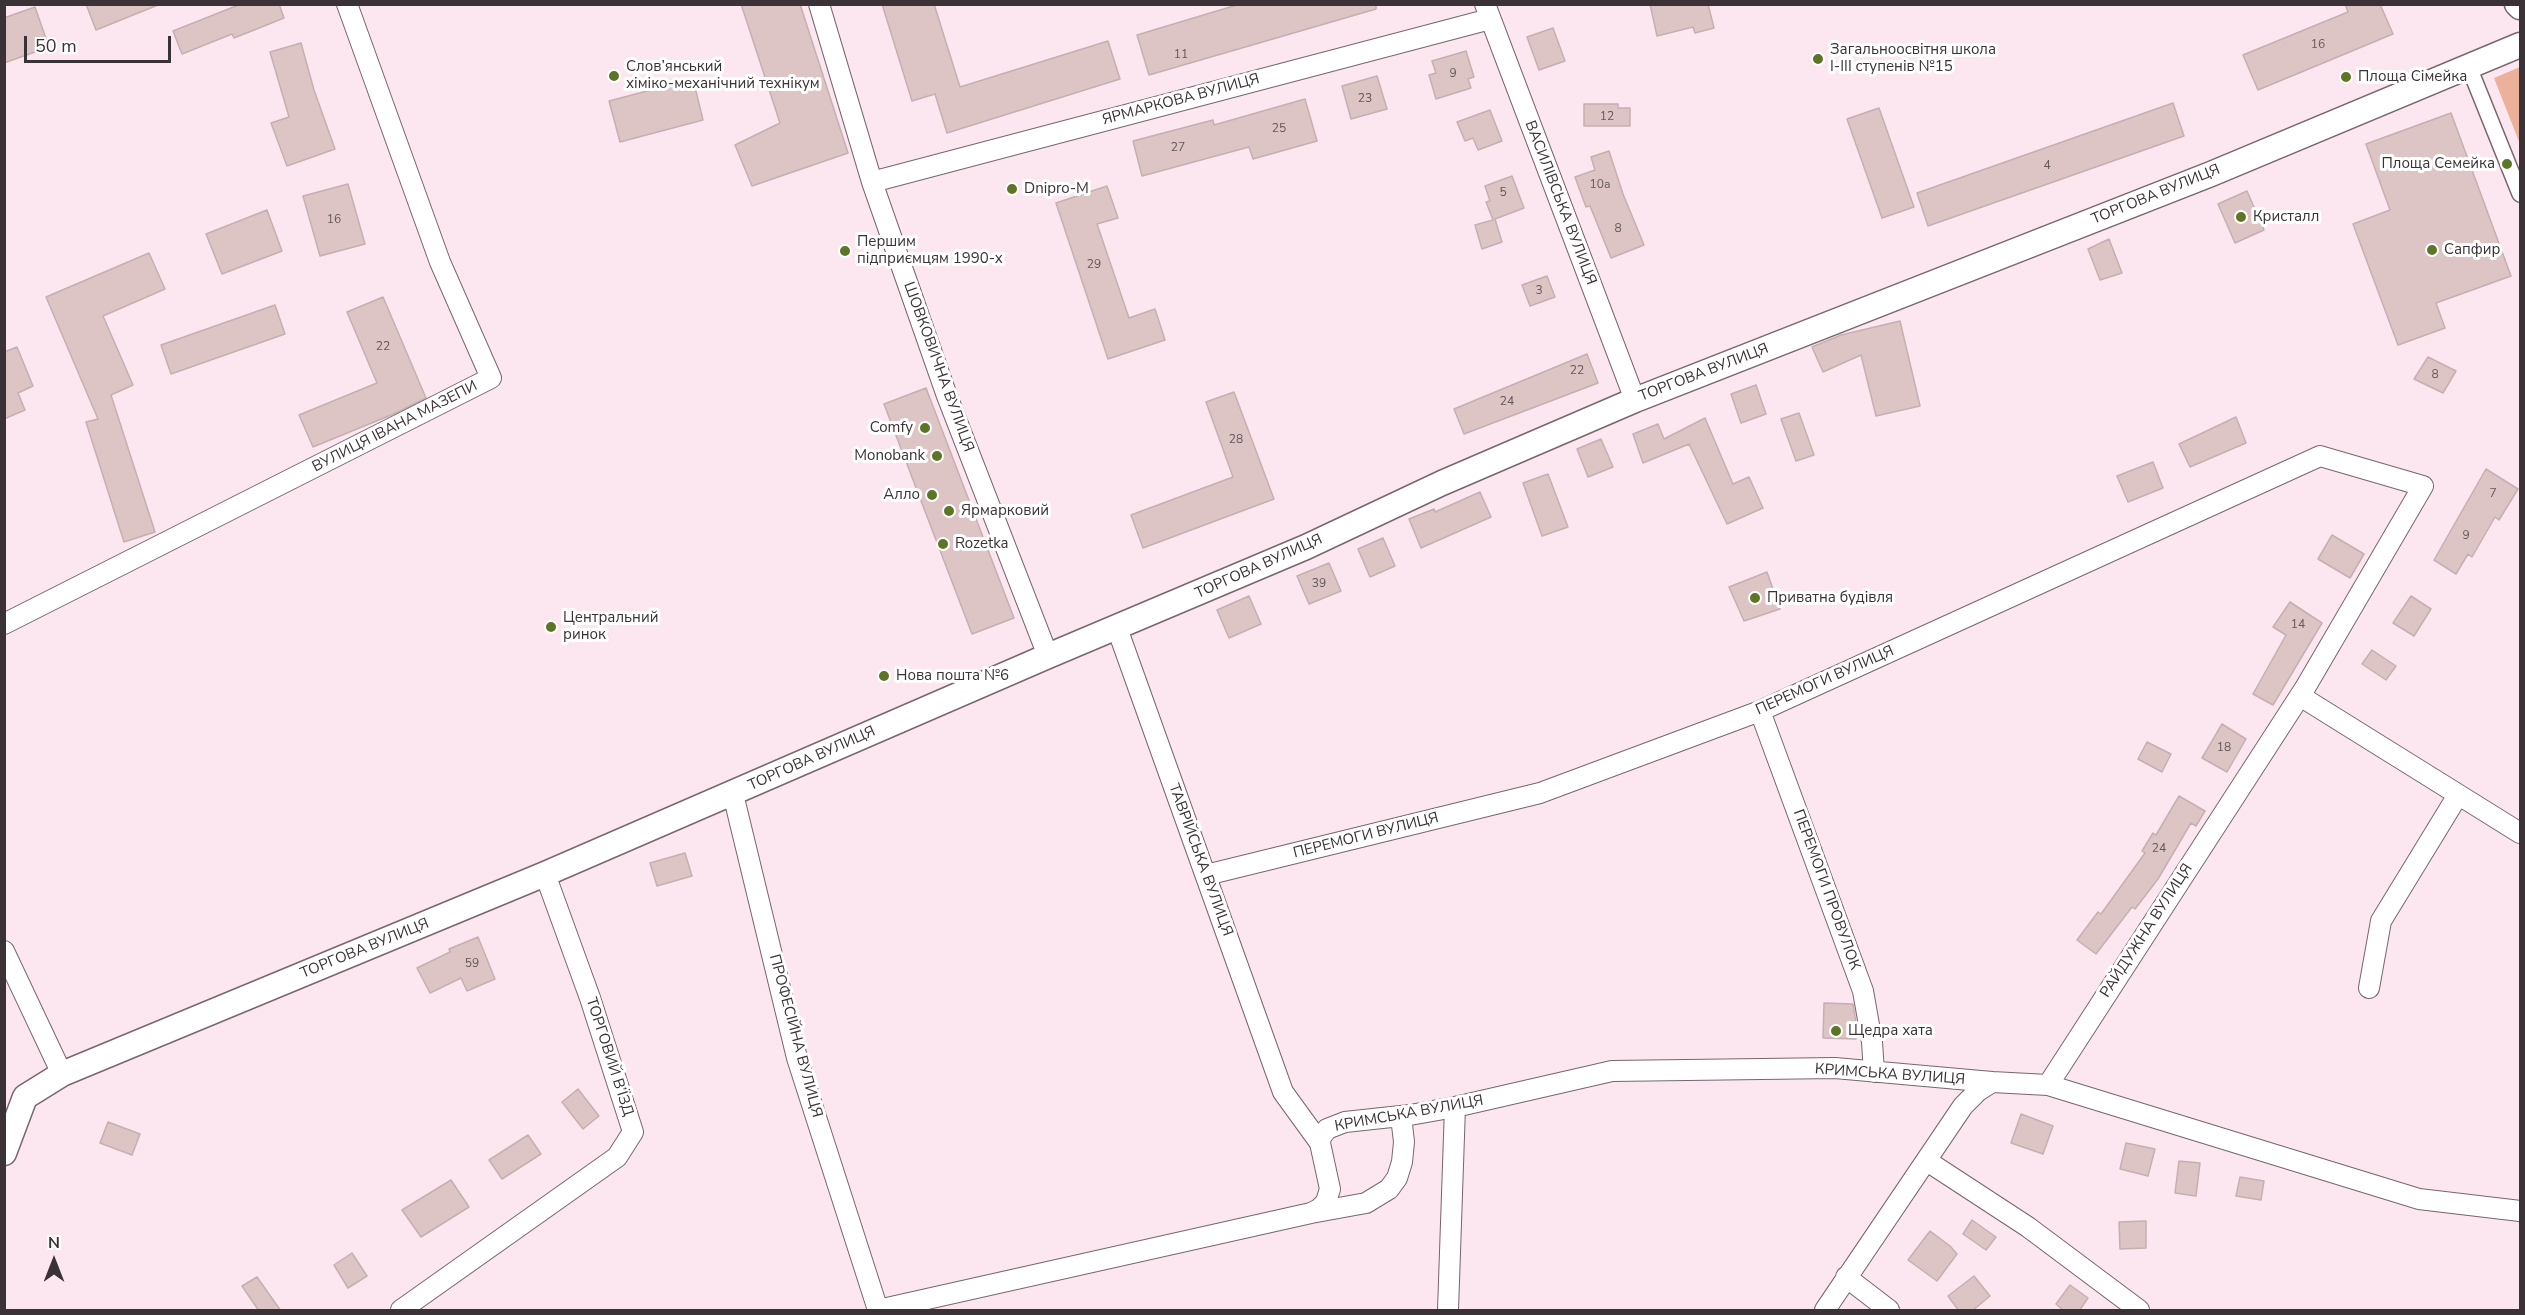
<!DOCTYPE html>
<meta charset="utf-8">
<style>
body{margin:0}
#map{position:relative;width:2525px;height:1315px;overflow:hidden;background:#fce7f1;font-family:"Nunito Sans",sans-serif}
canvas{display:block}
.frame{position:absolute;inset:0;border:6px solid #3a3236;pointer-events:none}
.north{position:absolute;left:24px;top:1231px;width:60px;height:60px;-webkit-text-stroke:4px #fff;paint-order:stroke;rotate:0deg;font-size:16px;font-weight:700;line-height:24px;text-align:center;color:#3a3236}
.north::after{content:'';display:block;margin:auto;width:21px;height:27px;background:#3a3236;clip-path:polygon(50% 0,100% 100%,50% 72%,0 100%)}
.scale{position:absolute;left:24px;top:36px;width:147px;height:27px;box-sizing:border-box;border:3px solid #3a3236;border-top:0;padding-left:8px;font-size:18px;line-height:21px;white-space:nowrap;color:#3a3236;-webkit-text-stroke:4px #fff;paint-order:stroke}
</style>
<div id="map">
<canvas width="2525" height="1315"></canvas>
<div class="frame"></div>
<div class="north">N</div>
<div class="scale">50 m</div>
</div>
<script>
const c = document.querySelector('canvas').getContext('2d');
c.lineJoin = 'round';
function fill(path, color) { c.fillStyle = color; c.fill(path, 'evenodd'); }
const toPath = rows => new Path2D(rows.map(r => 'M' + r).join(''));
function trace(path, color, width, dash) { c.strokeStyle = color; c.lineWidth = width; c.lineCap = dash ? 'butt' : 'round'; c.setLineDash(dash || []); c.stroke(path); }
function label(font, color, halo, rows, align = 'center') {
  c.font = font + ' "Nunito Sans",sans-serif'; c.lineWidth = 6; c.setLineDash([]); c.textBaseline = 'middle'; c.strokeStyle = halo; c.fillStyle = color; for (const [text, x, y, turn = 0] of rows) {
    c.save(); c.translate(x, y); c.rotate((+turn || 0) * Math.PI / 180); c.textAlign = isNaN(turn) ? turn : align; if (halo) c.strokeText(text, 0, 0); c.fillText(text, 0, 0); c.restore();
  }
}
fill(toPath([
 [2520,67,2520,144,2494,78]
]), '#ecb19a');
const building = toPath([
 [86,4,158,4,158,5,96,30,86,4],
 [241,4,279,4,284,18,234,38,232,34,182,54,173,31,241,4],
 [741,4,800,4,848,153,752,186,735,145,780,123,741,4],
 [882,4,934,4,960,87,1108,41,1120,79,947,133,935,94,912,101,882,4],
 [1240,4,1376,4,1376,9,1149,75,1137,35,1240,4],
 [1650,4,1708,4,1714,28,1695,33,1693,27,1657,36,1650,4],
 [2345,4,2380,4,2393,34,2258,90,2243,55,2348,12,2345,4],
 [35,7,49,47,4,63,4,18,35,7],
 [1553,28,1565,61,1539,70,1527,37,1553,28],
 [301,43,314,90,335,149,287,166,271,123,289,117,270,52,301,43],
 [1466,51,1474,77,1468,79,1471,88,1436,99,1429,75,1436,73,1432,61,1466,51],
 [1377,76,1387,109,1351,119,1342,86,1377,76],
 [693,79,703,120,620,142,609,101,693,79],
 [1305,99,1317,141,1253,159,1249,147,1142,176,1133,141,1213,120,1214,125,1305,99],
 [2173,103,2184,136,1928,226,1917,193,2173,103],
 [1584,104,1618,104,1618,108,1630,108,1630,126,1584,126,1584,104],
 [1879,108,1914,207,1882,218,1847,119,1879,108],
 [1490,110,1502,141,1478,150,1473,138,1465,141,1457,122,1490,110],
 [2451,113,2511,276,2436,303,2445,328,2398,345,2353,224,2390,210,2366,144,2451,113],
 [1609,151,1623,194,1644,245,1611,258,1590,206,1586,207,1575,177,1595,170,1591,157,1609,151],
 [1512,176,1524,208,1495,219,1502,242,1482,249,1475,225,1493,220,1486,202,1490,201,1485,186,1512,176],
 [348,184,365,244,320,256,303,196,348,184],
 [1107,186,1118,218,1097,224,1129,318,1155,309,1165,340,1108,359,1056,203,1107,186],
 [2247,191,2264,230,2235,243,2218,204,2247,191],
 [267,210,282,251,222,274,206,234,267,210],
 [2109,239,2122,273,2100,280,2088,249,2109,239],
 [149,253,165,289,103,316,133,385,111,395,155,532,124,542,86,422,98,419,46,297,149,253],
 [1547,276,1555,297,1530,306,1522,285,1547,276],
 [383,297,426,398,396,413,313,447,299,415,377,383,347,312,383,297],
 [275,305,285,334,171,374,161,345,275,305],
 [1900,321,1920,406,1876,416,1861,355,1823,372,1812,347,1841,335,1900,321],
 [17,347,33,386,18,393,25,410,4,419,4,352,17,347],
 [1587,354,1598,383,1464,434,1454,409,1587,354],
 [2428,357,2456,371,2443,393,2414,379,2428,357],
 [1756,385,1766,414,1741,423,1731,394,1756,385],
 [926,388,1014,618,972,634,884,404,926,388],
 [1234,392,1274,499,1143,548,1131,515,1233,477,1206,402,1234,392],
 [1799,413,1814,455,1796,461,1781,419,1799,413],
 [2236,417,2246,443,2190,467,2179,444,2236,417],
 [1705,418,1733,484,1749,477,1763,508,1727,524,1689,444,1643,463,1633,434,1658,424,1664,439,1705,418],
 [1601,439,1613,467,1588,477,1577,449,1601,439],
 [2153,462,2163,488,2128,502,2117,476,2153,462],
 [2486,469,2518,489,2499,520,2495,517,2472,557,2468,554,2456,574,2434,560,2486,469],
 [1548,474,1568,527,1542,536,1523,483,1548,474],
 [1480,492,1491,517,1421,548,1409,519,1434,509,1435,512,1480,492],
 [2332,535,2364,554,2350,578,2318,559,2332,535],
 [1383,538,1395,566,1370,577,1358,549,1383,538],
 [1329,563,1341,591,1309,604,1297,576,1329,563],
 [1767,572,1780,609,1744,621,1729,587,1767,572],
 [1249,596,1261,624,1229,638,1217,610,1249,596],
 [2411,596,2431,609,2414,636,2393,623,2411,596],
 [2290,602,2322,623,2273,705,2253,694,2286,635,2273,627,2290,602],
 [2372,650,2396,666,2386,680,2362,664,2372,650],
 [2222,724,2246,739,2227,772,2202,758,2222,724],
 [2147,742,2171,754,2162,772,2138,759,2147,742],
 [2179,796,2205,811,2196,826,2191,823,2158,879,2135,909,2132,907,2096,954,2077,940,2098,912,2101,914,2145,853,2142,851,2153,833,2156,835,2179,796],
 [685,853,692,876,657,886,650,863,685,853],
 [478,937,495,979,467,991,461,978,430,993,417,968,450,952,449,949,478,937],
 [1824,1003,1853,1004,1856,1023,1856,1039,1823,1038,1824,1003],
 [578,1089,599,1116,583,1129,562,1102,578,1089],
 [2021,1114,2053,1126,2043,1154,2011,1143,2021,1114],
 [108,1122,140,1134,132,1155,100,1143,108,1122],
 [528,1135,541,1154,502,1179,489,1160,528,1135],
 [2126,1143,2155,1149,2148,1176,2120,1169,2126,1143],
 [2179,1161,2200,1163,2196,1196,2175,1193,2179,1161],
 [2240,1177,2264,1181,2261,1200,2236,1196,2240,1177],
 [451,1180,469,1207,421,1237,402,1210,451,1180],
 [1972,1220,1996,1237,1986,1250,1963,1234,1972,1220],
 [2146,1221,2146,1248,2120,1249,2119,1222,2146,1221],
 [1930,1231,1950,1246,1957,1254,1937,1281,1908,1260,1930,1231],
 [352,1253,367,1276,348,1288,334,1265,352,1253],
 [1974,1276,1990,1296,1972,1311,1959,1311,1948,1296,1974,1276],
 [257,1277,281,1311,259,1311,242,1286,257,1277],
 [2070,1285,2088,1298,2079,1311,2064,1311,2056,1304,2070,1285]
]);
fill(building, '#ddc5c6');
trace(building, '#c6afb0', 1.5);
const pedestrian = toPath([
 [2469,67,2520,194]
]);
const minor = toPath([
 [819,4,872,182,947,396,1048,656],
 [1485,4,1635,400],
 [872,182,1490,19],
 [4,624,491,378,440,262,347,4],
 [1117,628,1283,1092,1320,1143],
 [2300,696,2520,833],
 [1760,711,1863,991,1872,1042,1874,1072],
 [733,794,797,1058,878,1310],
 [1206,875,1540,793,1760,711,2320,456,2423,486,2305,688,2048,1085,1992,1082,1978,1091,1963,1106,1825,1310],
 [4,951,62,1074],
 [2369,988,2381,921,2458,795],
 [2048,1085,2419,1199,2520,1211],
 [1927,1161,2028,1227,2139,1310],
 [1311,1213,1366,1203,1389,1189,1397,1178,1402,1162,1404,1142,1401,1116],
 [1846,1277,1889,1310],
 [401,1310,617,1157,633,1132,590,998,545,874],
 [878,1310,1311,1213,1319,1209,1326,1202,1330,1189,1320,1143,1321,1137,1327,1129,1345,1122,1410,1115,1455,1107,1612,1071,1835,1068,1992,1082],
 [1448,1310,1455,1107]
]);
const tertiary = toPath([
 [2517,4,2520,7],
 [4,1153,25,1097,62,1074,545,874,1048,656,1306,547,1442,483,1635,400,2211,174,2520,45]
]);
trace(pedestrian, '#78656e', 18);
trace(minor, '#78656e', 22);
trace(tertiary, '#78656e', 27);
trace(pedestrian, '#fff', 15);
trace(minor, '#fff', 20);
trace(tertiary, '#fff', 24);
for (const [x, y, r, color] of [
 [1818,59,6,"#5d7526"],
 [614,76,6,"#5d7526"],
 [2346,77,6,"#5d7526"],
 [2507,164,6,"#5d7526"],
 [1012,189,6,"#5d7526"],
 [2241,217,6,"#5d7526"],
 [2432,250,6,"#5d7526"],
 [845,251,6,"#5d7526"],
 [925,428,6,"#5d7526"],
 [937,456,6,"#5d7526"],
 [932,495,6,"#5d7526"],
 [949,511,6,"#5d7526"],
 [943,544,6,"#5d7526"],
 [1755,598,6,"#5d7526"],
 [551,627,6,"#5d7526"],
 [884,676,6,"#5d7526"],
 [1836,1031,6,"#5d7526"]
]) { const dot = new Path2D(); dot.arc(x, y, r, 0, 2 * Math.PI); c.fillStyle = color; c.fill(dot); trace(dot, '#fff', 2); }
label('12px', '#63575a', null, [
 ["16",2318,45],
 ["11",1181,55],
 ["9",1453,74],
 ["23",1365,99],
 ["12",1607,117],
 ["25",1279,129],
 ["27",1178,148],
 ["4",2047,166],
 ["10а",1600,185],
 ["5",1503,193],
 ["16",334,220],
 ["8",1618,229],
 ["29",1094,265],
 ["3",1539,291],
 ["22",383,347],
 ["22",1577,371],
 ["8",2435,375],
 ["24",1507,402],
 ["28",1236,440],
 ["7",2493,494],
 ["9",2466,536],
 ["39",1319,584],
 ["14",2298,625],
 ["18",2224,748],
 ["24",2159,849],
 ["59",472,964]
]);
label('15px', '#3a3236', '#fff', [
 ["Загальноосвітня школа",1830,50],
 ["І-ІІІ ступенів №15",1830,67],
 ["Слов’янський",626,67],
 ["хіміко-механічний технікум",626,84],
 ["Площа Сімейка",2358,77],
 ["Площа Семейка",2495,164,"right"],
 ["Dnipro-M",1024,189],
 ["Кристалл",2253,217],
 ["Першим",857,242],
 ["підприємцям 1990-х",857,259],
 ["Сапфир",2444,250],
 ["Comfy",913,428,"right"],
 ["Monobank",925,456,"right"],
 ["Алло",920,495,"right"],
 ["Ярмарковий",961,511],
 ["Rozetka",955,544],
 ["Приватна будівля",1767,598],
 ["Центральний",563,618],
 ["ринок",563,635],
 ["Нова пошта №6",896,676],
 ["Щедра хата",1848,1031]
], 'left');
label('15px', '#3a3236', '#fff', [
 ["ЯРМАРКОВА ВУЛИЦЯ",1181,100,-15],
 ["ТОРГОВА ВУЛИЦЯ",2156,195,-22],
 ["ВАСИЛІВСЬКА ВУЛИЦЯ",1560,203,69],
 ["ШОВКОВИЧНА ВУЛИЦЯ",938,367,70],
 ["ТОРГОВА ВУЛИЦЯ",1704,373,-21],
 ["ВУЛИЦЯ ІВАНА МАЗЕПИ",395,427,-27],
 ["ТОРГОВА ВУЛИЦЯ",1259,567,-24],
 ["ПЕРЕМОГИ ВУЛИЦЯ",1825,681,-24],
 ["ТОРГОВА ВУЛИЦЯ",812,759,-24],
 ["ПЕРЕМОГИ ВУЛИЦЯ",1366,836,-14],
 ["ТАВРІЙСЬКА ВУЛИЦЯ",1200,860,70],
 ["ПЕРЕМОГИ ПРОВУЛОК",1826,890,70],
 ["РАЙДУЖНА ВУЛИЦЯ",2147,931,-57],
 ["ТОРГОВА ВУЛИЦЯ",365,949,-22],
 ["ПРОФЕСІЙНА ВУЛИЦЯ",795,1036,75],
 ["ТОРГОВИЙ В’ЇЗД",609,1057,72],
 ["КРИМСЬКА ВУЛИЦЯ",1890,1075,4],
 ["КРИМСЬКА ВУЛИЦЯ",1409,1114,-10]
]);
</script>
